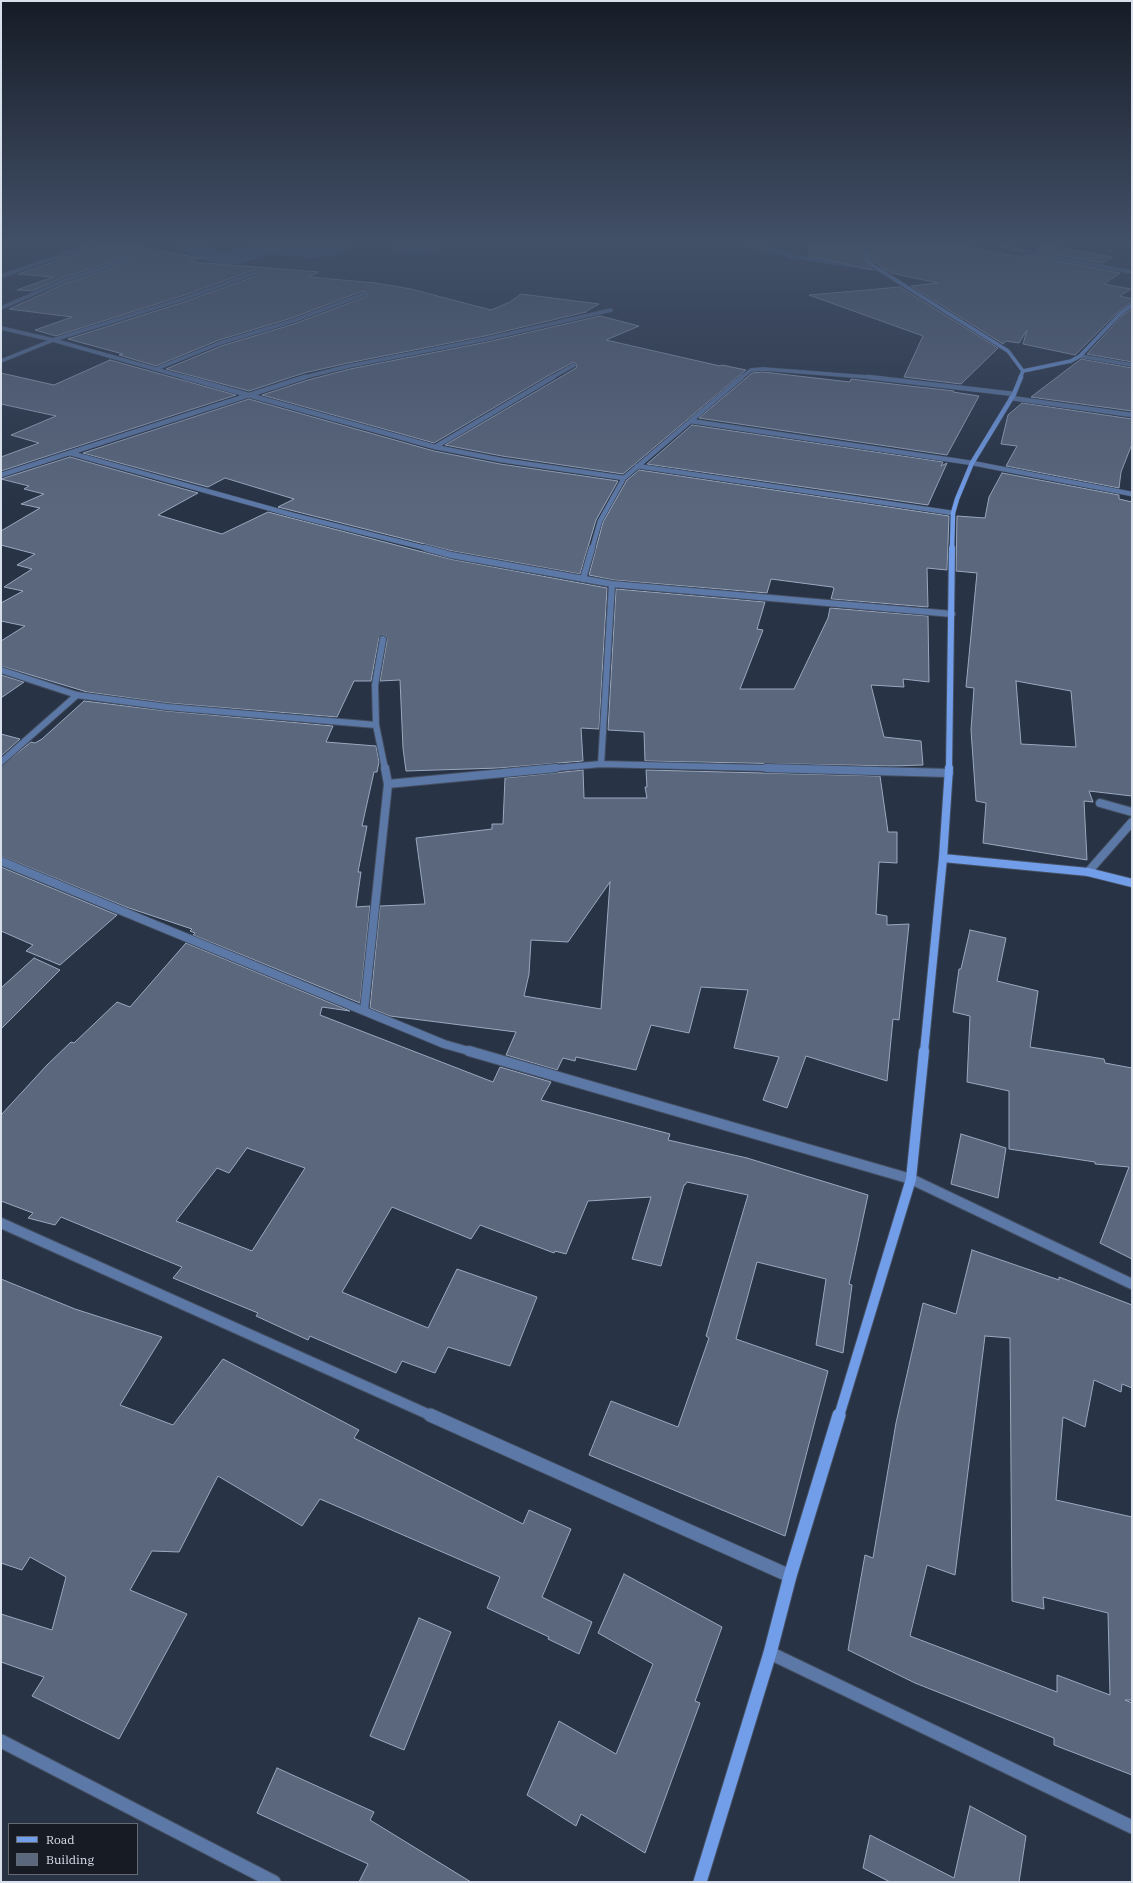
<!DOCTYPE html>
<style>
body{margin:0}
#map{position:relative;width:1133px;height:1883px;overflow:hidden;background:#283346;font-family:"IBM Plex Serif",serif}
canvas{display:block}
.frame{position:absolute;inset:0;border:2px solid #d8e0ec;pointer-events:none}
.legend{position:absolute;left:8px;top:1823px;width:130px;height:52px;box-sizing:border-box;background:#161b24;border:1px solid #646a74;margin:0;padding:5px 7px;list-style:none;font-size:12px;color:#d8e0ec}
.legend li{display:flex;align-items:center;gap:8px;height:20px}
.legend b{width:20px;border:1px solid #646a74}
</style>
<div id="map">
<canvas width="1133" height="1883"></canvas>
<div class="frame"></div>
<ul class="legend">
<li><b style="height:5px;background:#719de9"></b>Road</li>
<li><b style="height:11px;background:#5b677d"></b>Building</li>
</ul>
</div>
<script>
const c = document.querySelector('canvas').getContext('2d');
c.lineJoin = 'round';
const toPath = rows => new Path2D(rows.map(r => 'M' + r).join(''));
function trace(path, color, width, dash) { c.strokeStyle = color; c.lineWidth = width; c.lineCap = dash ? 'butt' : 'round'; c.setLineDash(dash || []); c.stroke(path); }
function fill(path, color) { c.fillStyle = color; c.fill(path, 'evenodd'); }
trace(toPath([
 [747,245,769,249,790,256,875,269,896,269],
 [1106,311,1132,316]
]), '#4068ae', 4);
fill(toPath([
 [175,245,207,245,224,252,254,245,350,245,347,250,332,256,311,258,271,254,242,263,223,266,196,258,188,252,178,250,175,245],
 [391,245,442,245,439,250,431,252,402,252,394,250,391,245]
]), '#4068ae');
const building = toPath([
 [103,245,133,245,199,258,191,262,319,272,309,277,376,283,411,289,491,310,510,302,521,294,599,304,585,312,586,312,485,336,348,363,304,373,249,391,166,369,221,346,294,324,365,297,367,295,366,292,363,291,292,318,219,340,156,366,119,355,123,354,68,339,184,302,256,276,258,274,257,271,254,270,182,296,56,336,35,330,72,317,9,309,64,284,131,262,130,258,127,257,62,278,32,291,17,290,53,277,18,274,103,245],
 [809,245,859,245,867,264,873,270,808,256,809,245],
 [865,245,957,245,1022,257,1026,255,1120,273,1104,284,1131,289,1120,296,1132,299,1132,302,1119,311,1075,355,1023,344,1027,330,1019,343,1006,341,1003,344,911,286,938,283,891,273,873,261,865,245],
 [1046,245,1113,257,1103,263,1035,251,1046,245],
 [900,287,998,348,961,384,904,377,923,336,809,295,900,287],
 [1132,309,1132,362,1087,354,1123,315,1132,309],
 [600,316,639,326,606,340,720,366,722,365,746,370,623,474,502,456,445,445,576,368,577,365,574,362,551,374,434,443,262,395,308,380,350,369,487,342,600,316],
 [1081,359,1132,368,1132,411,1031,397,1081,359],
 [110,360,236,395,1,471,1,457,39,443,11,435,56,416,1,404,1,373,54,385,110,360],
 [763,372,850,382,851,379,901,385,954,391,953,392,979,396,947,455,699,418,752,373,763,372],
 [249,399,434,451,500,464,618,481,596,520,580,574,452,551,294,511,278,507,294,499,225,478,208,487,83,453,249,399],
 [1022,403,1132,419,1132,444,1121,472,1119,488,1006,466,1017,446,1001,444,1008,415,1022,403],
 [692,425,943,462,941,466,947,463,928,505,647,464,692,425],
 [70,457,198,493,158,515,222,534,268,512,450,559,607,588,599,729,581,728,583,761,499,768,406,771,403,748,400,680,380,681,387,640,386,636,383,635,379,638,371,681,354,681,337,717,167,703,87,692,1,666,1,641,25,626,1,621,1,603,23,591,4,587,32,569,17,565,35,554,1,545,1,531,40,508,21,504,44,494,24,489,29,486,1,479,70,457],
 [639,470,949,516,947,570,927,568,928,607,831,599,834,588,832,587,771,579,767,593,613,580,589,575,603,522,627,480,639,470],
 [1002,473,1119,495,1119,499,1132,502,1132,796,1089,791,1093,802,1084,801,1087,860,983,843,986,803,976,801,971,730,974,688,966,687,977,573,956,571,957,516,985,518,989,497,1002,473],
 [1016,681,1071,691,1076,747,1021,744,1016,681],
 [616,589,765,602,757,629,763,630,740,689,794,689,828,618,830,608,928,616,929,682,903,679,904,687,871,685,884,737,921,741,923,765,891,766,645,761,644,732,608,730,616,589],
 [1,675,24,682,1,698,1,675],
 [84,701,167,711,333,726,326,742,376,746,379,762,377,772,374,772,362,826,367,826,358,872,361,872,356,907,370,906,360,1003,193,935,195,933,190,931,192,929,126,907,1,856,1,766,31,742,35,743,42,739,84,701],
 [1,734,20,739,1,756,1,734],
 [583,770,584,798,647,798,645,787,647,787,646,770,880,776,888,832,897,832,897,863,879,862,876,914,887,916,887,925,909,924,899,1020,893,1019,887,1081,806,1056,787,1108,763,1100,779,1057,734,1048,748,990,701,987,689,1033,651,1025,636,1070,576,1057,575,1061,563,1058,557,1070,506,1055,516,1032,390,1016,370,1008,380,906,425,904,416,838,492,829,492,824,503,824,505,778,583,770],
 [610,882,601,1009,524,996,529,974,531,940,568,942,610,882],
 [1,867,117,915,60,965,26,951,33,945,1,931,1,867],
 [970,930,1006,938,997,981,1038,991,1030,1047,1104,1059,1105,1063,1132,1068,1132,1259,1100,1243,1129,1167,1095,1164,1095,1162,1009,1149,1009,1091,967,1082,970,1016,953,1012,959,969,961,969,970,930],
 [186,943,350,1011,322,1007,320,1015,493,1082,500,1067,551,1082,541,1100,670,1134,668,1140,747,1158,868,1195,849,1284,852,1285,843,1353,816,1345,826,1279,757,1262,736,1339,828,1371,785,1536,589,1455,611,1401,678,1427,709,1338,706,1336,748,1195,687,1182,685,1185,684,1185,661,1266,632,1259,651,1197,588,1201,566,1254,555,1251,554,1253,480,1225,471,1239,392,1207,342,1292,428,1328,457,1269,537,1297,510,1366,448,1347,435,1373,402,1361,396,1373,310,1336,308,1340,256,1316,258,1313,173,1278,182,1267,61,1217,55,1225,28,1218,33,1213,1,1201,1,1115,47,1065,71,1042,74,1043,117,1002,130,1007,186,943],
 [247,1148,305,1168,252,1251,176,1221,217,1168,229,1173,247,1148],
 [34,958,60,970,1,1029,1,988,34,958],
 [961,1134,1006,1148,998,1198,951,1184,961,1134],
 [972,1250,1059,1280,1059,1277,1132,1305,1132,1388,1122,1384,1121,1392,1094,1380,1085,1427,1063,1417,1056,1500,1132,1517,1132,1700,1125,1700,1132,1703,1132,1775,1054,1745,1054,1738,915,1683,848,1650,865,1555,873,1558,896,1423,923,1303,956,1314,972,1250],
 [985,1336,1010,1338,1012,1601,1044,1609,1043,1597,1108,1613,1110,1695,1057,1675,1057,1692,910,1636,927,1565,955,1575,985,1336],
 [1,1279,75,1309,162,1337,120,1405,173,1425,223,1359,359,1430,354,1438,523,1524,529,1510,571,1529,542,1597,592,1622,579,1654,548,1639,549,1637,487,1608,500,1577,320,1499,302,1526,218,1476,179,1552,152,1551,130,1590,187,1614,119,1739,32,1696,44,1677,1,1662,1,1614,52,1630,66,1577,30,1557,22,1570,1,1563,1,1279],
 [624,1574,722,1627,695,1701,700,1703,645,1853,581,1814,576,1826,527,1795,559,1721,616,1754,653,1664,598,1633,624,1574],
 [419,1618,451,1632,404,1750,370,1736,419,1618],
 [277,1768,374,1812,370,1820,471,1882,359,1882,368,1864,257,1813,277,1768],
 [970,1806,1026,1836,1019,1882,890,1882,863,1868,870,1835,954,1878,970,1806]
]);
fill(building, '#5b677d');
trace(building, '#9aa8bf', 1);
const streetFar5 = toPath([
 [1000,245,1030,253,1132,272],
 [1,276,92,245],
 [1,308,63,281,128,260],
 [1,328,53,340,187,378],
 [1080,356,1132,365],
 [1,361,53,340,183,299,255,273],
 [156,369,220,343,293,321,364,294],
 [301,378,349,366,486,339,611,310],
 [551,378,574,365],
 [741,378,751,370,763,369,880,378]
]);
const streetFar4 = toPath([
 [184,377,435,447,501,460,624,478],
 [868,377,1014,394],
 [1011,398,1132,415],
 [691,421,972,463,1132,494],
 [435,447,553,377],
 [70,453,293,515,429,549],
 [637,466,953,513],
 [1,475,305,377],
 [592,549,600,521,624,478,742,377]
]);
const streetFar3 = toPath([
 [425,548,451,555,612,584,952,614],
 [583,579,592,548],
 [383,639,375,685,376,725,385,769],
 [1,670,77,695,167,707,376,725],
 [1,762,77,695],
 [601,764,612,584],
 [545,769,601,764,804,769]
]);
const streetFar2 = toPath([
 [766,768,949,773],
 [388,784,556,768],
 [1100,803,1132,812],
 [1,861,444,1044,472,1052],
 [1088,872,1132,822],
 [364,1011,388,784,385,768]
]);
const streetFar1 = toPath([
 [469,1051,911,1179,1132,1284],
 [1,1223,432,1416]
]);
const street = toPath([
 [430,1415,790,1576],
 [770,1653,1132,1827],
 [1,1741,274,1882]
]);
const secondaryFar5 = toPath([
 [862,245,870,263,875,267,1008,351,1023,371],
 [1023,371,1071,361,1080,356,1121,313,1132,305],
 [1020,378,1023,371]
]);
const secondaryFar4 = toPath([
 [952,549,953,513,957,499,972,463,1014,394,1021,377]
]);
const secondaryFar3 = toPath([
 [949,769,952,548]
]);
const secondaryFar2 = toPath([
 [943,858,1088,872,1132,883],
 [924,1052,943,858,949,768]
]);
const secondaryFar1 = toPath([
 [839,1416,911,1179,924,1051]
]);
const secondary = toPath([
 [700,1882,770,1653,790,1576,839,1415]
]);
trace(streetFar5, '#444f61', 4.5);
trace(streetFar4, '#444f61', 5.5);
trace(streetFar3, '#444f61', 8);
trace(streetFar2, '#444f61', 10);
trace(streetFar1, '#444f61', 12);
trace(street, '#444f61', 15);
trace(secondaryFar5, '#444f61', 4.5);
trace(secondaryFar4, '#444f61', 5.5);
trace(secondaryFar3, '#444f61', 8);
trace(secondaryFar2, '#444f61', 10);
trace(secondaryFar1, '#444f61', 12);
trace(secondary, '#444f61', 15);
trace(streetFar5, '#5c78a7', 3.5);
trace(streetFar4, '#5c78a7', 4.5);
trace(streetFar3, '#5c78a7', 6);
trace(streetFar2, '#5c78a7', 8);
trace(streetFar1, '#5c78a7', 10);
trace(street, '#5c78a7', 13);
trace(secondaryFar5, '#719de9', 3.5);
trace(secondaryFar4, '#719de9', 4.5);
trace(secondaryFar3, '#719de9', 6);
trace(secondaryFar2, '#719de9', 8);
trace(secondaryFar1, '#719de9', 10);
trace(secondary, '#719de9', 13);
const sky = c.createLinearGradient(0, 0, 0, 508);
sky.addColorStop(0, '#161c26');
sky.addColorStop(0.48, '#425068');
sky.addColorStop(1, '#42506800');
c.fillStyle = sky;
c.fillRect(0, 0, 1133, 508);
</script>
